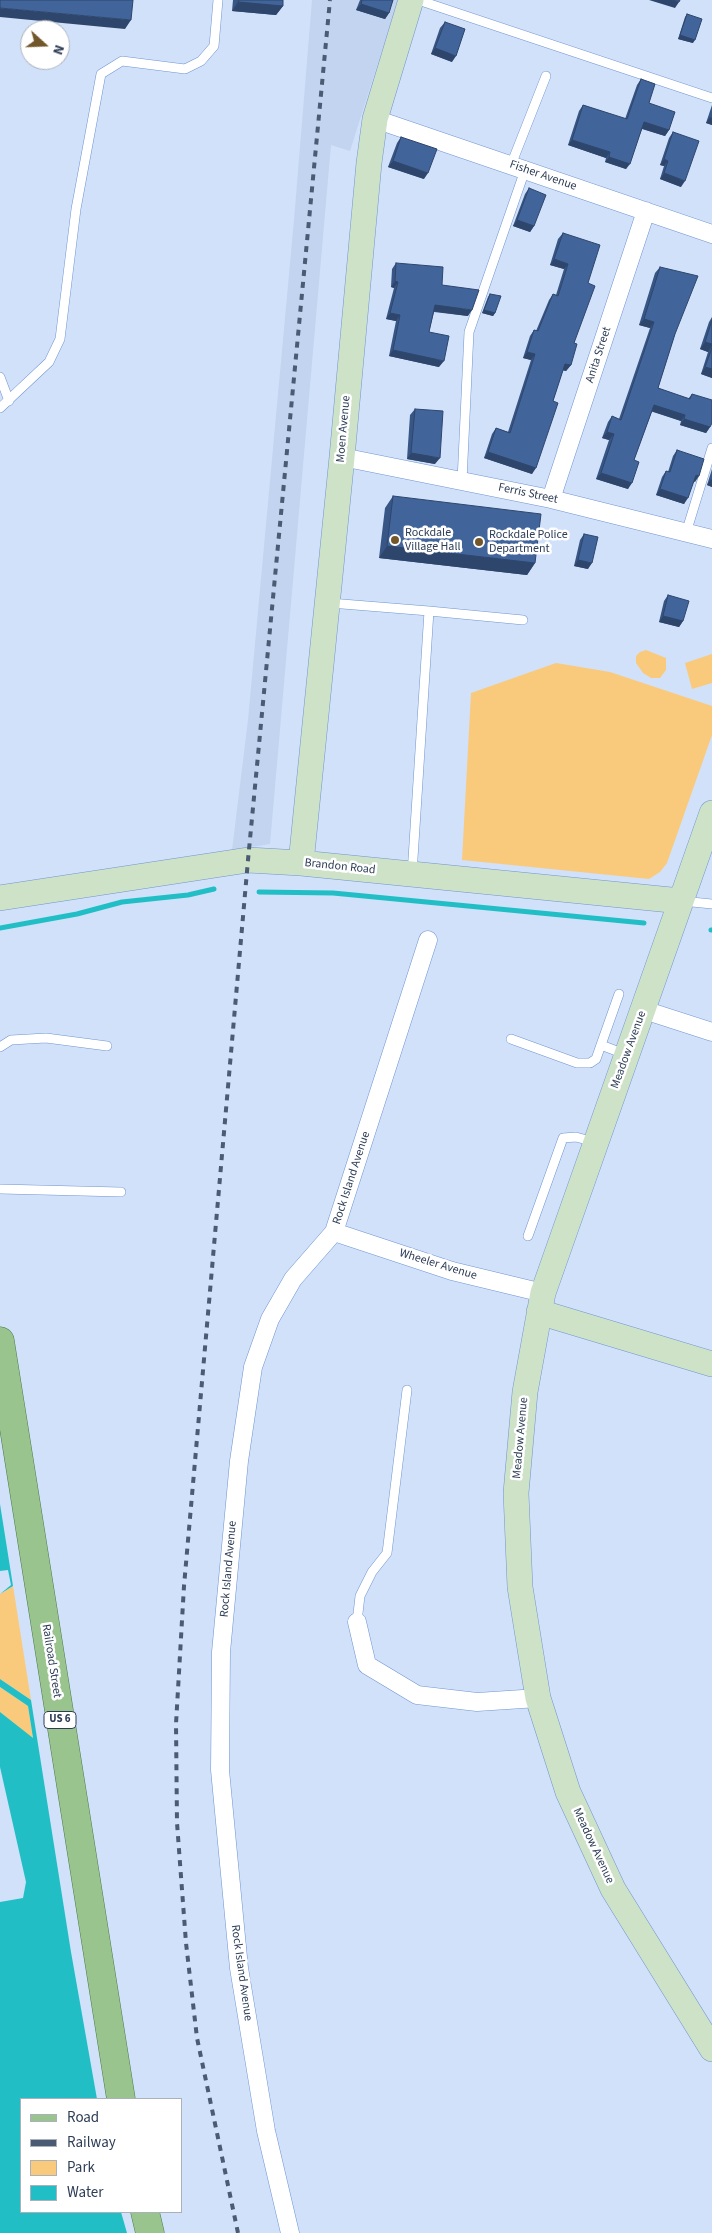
<!DOCTYPE html>
<style>
body{margin:0}
#map{position:relative;width:712px;height:2233px;overflow:hidden;background:#d1e1fa;font-family:"Source Sans 3",sans-serif}
canvas{display:block}
.legend{position:absolute;left:20px;top:2098px;width:162px;height:115px;box-sizing:border-box;background:#fff;border:1px solid #abb1bb;margin:0;padding:6px 9px;list-style:none;font-size:15px;color:#2d3d56}
.legend li{display:flex;align-items:center;gap:10px;height:25px}
.legend b{width:25px;border:1px solid #abb1bb}
.north{position:absolute;left:20px;top:20px;width:50px;height:50px;box-sizing:border-box;background:#fff;border:1px solid #abb1bb;border-radius:50%;rotate:110deg;font-size:14px;font-weight:700;line-height:20px;text-align:center;color:#2d3d56}
.north::after{content:'';display:block;margin:auto;width:18px;height:22px;background:#72572a;clip-path:polygon(50% 0,100% 100%,50% 72%,0 100%)}
</style>
<div id="map">
<canvas width="712" height="2233"></canvas>
<ul class="legend">
<li><b style="height:6px;background:#9ac48e"></b>Road</li>
<li><b style="height:6px;background:#4b5b74"></b>Railway</li>
<li><b style="height:14px;background:#f9ca7c"></b>Park</li>
<li><b style="height:14px;background:#21bfc5"></b>Water</li>
</ul>
<div class="north">N</div>
</div>
<script>
const g = document.querySelector('canvas').getContext('2d');
g.lineJoin = 'round';
function fillPath(path, color) { g.fillStyle = color; g.fill(path, 'evenodd'); }
const shape = rows => new Path2D(rows.map(r => 'M' + r).join(''));
function strokePath(path, color, width, dash) { g.strokeStyle = color; g.lineWidth = width; g.lineCap = dash ? 'butt' : 'round'; g.setLineDash(dash || []); g.stroke(path); }
function write(font, color, halo, rows, align = 'center') {
  g.font = font + ' "Source Sans 3",sans-serif'; g.lineWidth = 5; g.setLineDash([]); g.textBaseline = 'middle'; g.strokeStyle = halo; g.fillStyle = color; for (const [text, x, y, turn = 0] of rows) {
    g.save(); g.translate(x, y); g.rotate((+turn || 0) * Math.PI / 180); g.textAlign = isNaN(turn) ? turn : align; if (halo) g.strokeText(text, 0, 0); g.fillText(text, 0, 0); g.restore();
  }
}
const built = shape([
 [312,0,398,0,350,151,331,145,270,844,232,850,248,720,294,220]
]);
const green = shape([
 [646,650,666,658,666,670,660,678,651,678,643,673,636,663,636,656,640,652],
 [712,654,712,683,692,689,685,663],
 [556,663,610,672,712,706,712,735,667,863,660,872,649,879,462,860,471,693],
 [13,1586,31,1700,0,1679,0,1594],
 [0,1687,28,1706,33,1739,0,1712]
]);
const water = shape([
 [0,1504,13,1586,0,1594,11,1585,8,1570,0,1571],
 [0,1679,31,1700,71,1952,97,2099,21,2099,21,2212,121,2212,127,2233,0,2233,0,1712,33,1738,28,1706,0,1687]
]);
const pier = shape([
 [0,1767,26,1882,23,1898,0,1902]
]);
const stream = shape([
 [259,892,333,893,644,923],
 [0,928,77,914,122,902,188,895,214,889],
 [711,930,712,930]
]);
const lane = shape([
 [418,0,712,98],
 [511,165,546,76],
 [0,377,9,401],
 [0,408,49,362,60,339,76,209,101,74,122,61,185,69,201,61,214,46,218,0],
 [462,481,469,332,525,170],
 [686,533,712,448],
 [330,603,429,611],
 [412,874,429,611,523,620],
 [682,901,712,904],
 [511,1039,577,1063,590,1063,596,1059,619,994],
 [601,1045,627,1055],
 [0,1047,11,1040,46,1038,107,1046],
 [0,1189,121,1192],
 [528,1236,563,1138,576,1137,594,1142],
 [357,1622,360,1596,372,1572,387,1553,407,1390]
]);
const street = shape([
 [375,119,712,234],
 [342,457,551,499,712,539],
 [551,499,646,211],
 [644,1010,712,1032],
 [334,1232,452,1271,543,1293],
 [357,1622,367,1665,417,1695,477,1702,538,1698],
 [290,2233,266,2131,239,1968,220,1770,221,1652,239,1461,253,1367,270,1319,293,1279,334,1232,428,940]
]);
const secondary = shape([
 [712,813,543,1293,525,1392,516,1493,520,1587,538,1698,568,1792,613,1889,712,2049],
 [301,863,342,457,369,163,375,119,411,0],
 [0,898,248,860,301,863,681,901],
 [539,1312,712,1364]
]);
const primary = shape([
 [0,1341,121,2099],
 [145,2212,150,2233]
]);
const rail = shape([
 [238,2233,197,2038,186,1943,177,1823,176,1724,184,1586,248,860,330,0]
]);
const wall = shape([
 [233,0,283,0,283,6,276,15,232,11],
 [360,0,393,0,389,13,385,19,356,10],
 [687,14,693,43,678,39,685,17],
 [445,22,452,62,431,54,440,28],
 [641,79,649,103,669,130,665,136,642,129,626,169,605,162,606,158,568,145,579,111,583,105,625,119,637,85],
 [712,105,712,125,706,123],
 [673,132,681,187,660,179,664,166,660,165,669,138],
 [401,137,424,179,388,167,397,143],
 [529,188,534,226,530,232,513,226,525,194],
 [563,233,588,283,574,343,571,365,566,371,563,370,553,401,532,474,484,458,492,434,496,428,508,432,531,360,523,358,530,336,534,330,536,331,549,300,553,294,556,295,564,269,550,265,558,239],
 [396,263,442,285,468,316,434,312,429,332,439,367,389,356,396,321,386,319,394,288,391,287,392,269],
 [660,267,675,334,658,388,688,399,692,394,710,427,706,433,680,425,681,421,652,411,634,460,628,489,596,479,609,440,602,438,608,422,612,416,619,419,650,328,639,325,655,273],
 [490,294,495,313,493,316,482,313,488,297],
 [712,317,712,378,701,374,708,352,700,349,709,322],
 [415,409,435,464,407,459,410,415],
 [677,450,695,482,694,481,684,504,656,495,662,477,666,471,668,472,673,456],
 [712,469,712,487,707,485],
 [393,496,535,563,527,575,379,558,385,508],
 [584,534,588,569,574,566,580,540],
 [668,595,683,621,679,627,659,622,664,601]
]);
const shadedWall = shape([
 [649,0,672,0,679,2,675,8],
 [238,2,283,6,276,15,232,11],
 [361,4,389,13,385,19,356,10],
 [0,8,131,20,125,29,0,17],
 [680,35,695,40,693,43,678,39],
 [435,48,456,56,452,62,431,54],
 [710,117,712,118,712,125,706,123],
 [644,122,669,130,665,136,640,128],
 [572,140,610,152,606,158,568,145],
 [609,157,630,164,626,169,605,162],
 [664,159,668,161,664,166,660,165],
 [393,161,428,173,424,179,388,167],
 [664,173,685,181,681,187,660,179],
 [517,220,534,226,530,232,513,226],
 [554,259,568,264,564,269,550,265],
 [395,281,398,282,394,288,391,287],
 [435,305,472,310,468,316,431,311],
 [484,310,495,313,493,316,482,313],
 [390,313,400,315,396,321,386,319],
 [644,319,654,322,650,328,639,325],
 [705,342,712,344,712,346,708,352,700,349],
 [393,350,444,361,439,367,389,356],
 [527,352,535,354,531,360,523,358],
 [565,364,571,365,566,371,561,370],
 [705,367,712,369,712,378,701,374],
 [654,405,685,415,681,421,650,411],
 [684,419,710,427,706,433,680,425],
 [607,432,614,434,609,440,602,438],
 [488,452,536,468,532,474,484,458],
 [411,453,440,458,435,464,407,459],
 [601,473,632,483,628,489,596,479],
 [696,475,699,476,695,482,692,481],
 [711,479,712,480,712,487,707,485],
 [660,489,688,498,684,504,656,495],
 [387,546,535,563,527,575,379,558],
 [578,560,592,563,588,569,574,566],
 [663,616,683,621,679,627,659,622]
]);
const building = shape([
 [0,0,133,0,131,20,0,8,0,0],
 [239,0,283,0,283,6,238,2,239,0],
 [362,0,393,0,389,13,361,4,362,0],
 [672,0,680,0,679,2,672,0],
 [687,14,702,19,695,40,680,35,687,14],
 [445,22,465,29,456,56,435,48,445,22],
 [641,79,655,84,649,103,675,112,669,130,644,122,630,164,609,157,610,152,572,140,583,105,627,119,641,79],
 [673,132,699,141,685,181,664,173,668,161,664,159,673,132],
 [401,137,437,149,428,173,393,161,401,137],
 [529,188,546,195,534,226,517,220,529,188],
 [563,233,600,245,588,283,595,286,574,343,577,344,571,365,565,364,553,401,558,403,536,468,488,452,496,428,510,433,535,354,527,352,534,330,538,331,553,294,558,296,568,264,554,259,563,233],
 [396,263,443,267,442,285,479,290,472,310,435,305,429,332,449,336,444,361,393,350,400,315,390,313,398,282,395,281,396,263],
 [660,267,698,276,675,334,658,388,690,399,692,394,712,400,712,423,710,427,684,419,685,415,654,405,634,460,639,462,632,483,601,473,614,434,607,432,612,416,621,420,654,322,644,319,660,267],
 [490,294,501,296,495,313,484,310,490,294],
 [712,320,712,344,705,342,712,320],
 [712,348,712,369,705,367,712,348],
 [415,409,443,411,440,458,411,453,415,409],
 [677,450,704,459,699,476,696,475,688,498,660,489,666,471,670,472,677,450],
 [393,496,541,514,535,563,387,546,393,496],
 [584,534,598,537,592,563,578,560,584,534],
 [668,595,689,601,683,621,663,616,668,595]
]);
const markers = [
 [395,540,5,"#72572a"],
 [479,542,5,"#72572a"]
];
const shields = [
 [60,1720,32]
];
const shieldNames = [
 ["US 6",60,1720]
];
const streetNames = [
 ["Fisher Avenue",543,176,19],
 ["Anita Street",599,355,-72],
 ["Moen Avenue",344,429,-85],
 ["Ferris Street",528,494,12],
 ["Brandon Road",340,867,6],
 ["Meadow Avenue",629,1050,-70],
 ["Rock Island Avenue",352,1178,-72],
 ["Wheeler Avenue",438,1265,17],
 ["Meadow Avenue",521,1438,-85],
 ["Rock Island Avenue",229,1569,-85],
 ["Railroad Street",51,1661,81],
 ["Meadow Avenue",593,1846,65],
 ["Rock Island Avenue",241,1973,82]
];
const poiNames = [
 ["Rockdale",405,533],
 ["Village Hall",405,547],
 ["Rockdale Police",489,535],
 ["Department",489,549]
];
fillPath(built, '#c2d4f0');
fillPath(green, '#f9ca7c');
fillPath(water, '#21bfc5');
fillPath(pier, '#d1e1fa');
strokePath(stream, '#21bfc5', 5);
strokePath(lane, '#6f95d0', 10);
strokePath(street, '#6f95d0', 19);
strokePath(secondary, '#6f95d0', 26);
strokePath(primary, '#487b4a', 29);
strokePath(lane, '#fff', 9);
strokePath(street, '#fff', 18);
strokePath(secondary, '#cde2c7', 25);
strokePath(primary, '#9ac48e', 28);
strokePath(rail, '#4b5b74', 4, [6, 6]);
fillPath(wall, '#385685');
fillPath(shadedWall, '#2e466c');
fillPath(building, '#41649b');
strokePath(building, '#2e466c', 1);
for (const [x, y, r, color] of markers) { const dot = new Path2D(); dot.arc(x, y, r, 0, 2 * Math.PI); g.fillStyle = color; g.fill(dot); strokePath(dot, '#fff', 2); }
for (const [x, y, w] of shields) { const box = new Path2D(); box.roundRect(x - w / 2, y - 8.5, w, 17, 4); g.fillStyle = '#fff'; g.fill(box); strokePath(box, '#2d3d56', 1); }
write('bold 11px', '#2d3d56', null, shieldNames);
write('12px', '#2d3d56', '#fff', streetNames);
write('12px', '#2d3d56', '#fff', poiNames, 'left');
</script>
